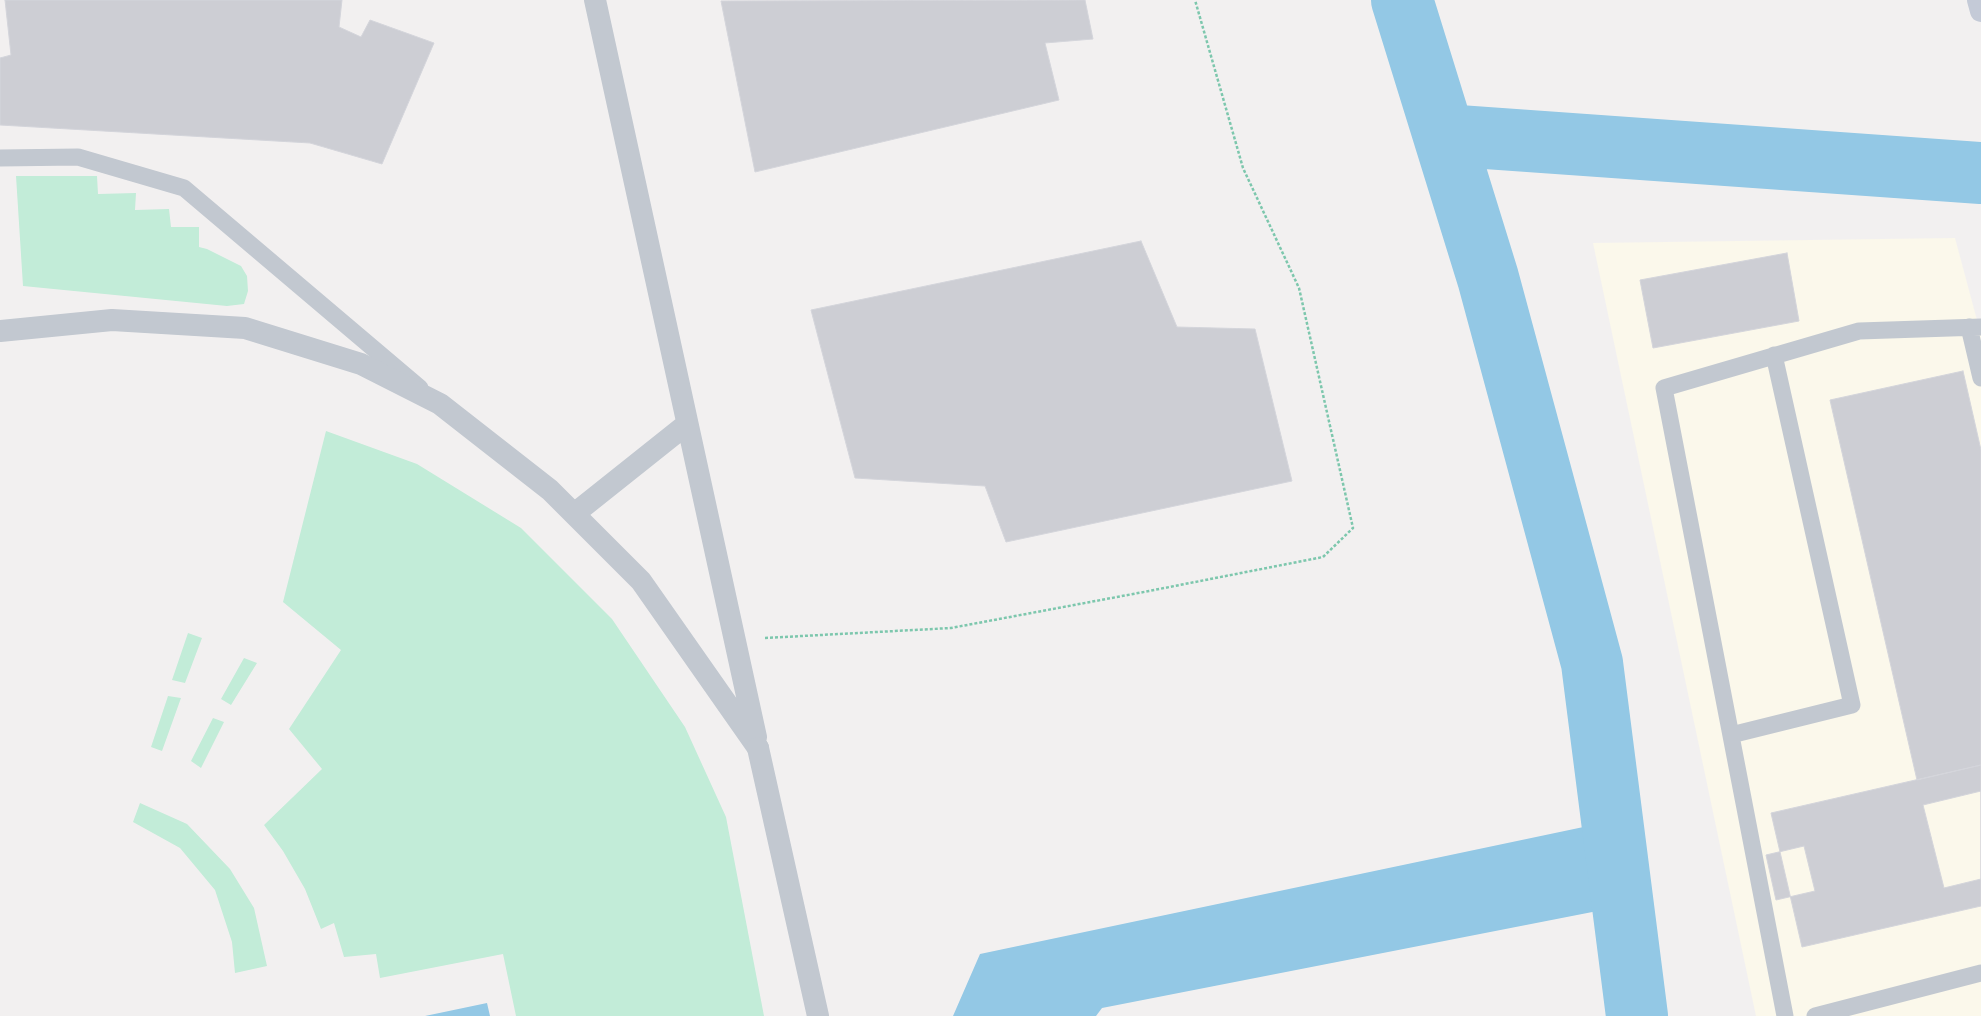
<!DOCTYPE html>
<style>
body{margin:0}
canvas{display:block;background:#f2f0f0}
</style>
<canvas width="1981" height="1016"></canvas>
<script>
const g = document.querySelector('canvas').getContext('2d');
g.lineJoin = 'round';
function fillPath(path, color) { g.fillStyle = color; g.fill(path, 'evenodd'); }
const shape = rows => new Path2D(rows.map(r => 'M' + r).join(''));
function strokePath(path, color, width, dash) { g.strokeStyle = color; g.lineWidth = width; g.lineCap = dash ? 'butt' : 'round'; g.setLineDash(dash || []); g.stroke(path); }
const commercial = shape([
 [1955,238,1981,335,1981,1016,1756,1016,1593,243]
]);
const green = shape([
 [16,176,97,176,98,194,136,193,135,210,169,209,171,227,199,227,199,247,207,249,241,266,247,276,248,291,244,304,227,306,23,286],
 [326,431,417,464,521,528,612,619,685,727,726,817,764,1016,516,1016,503,954,380,978,376,954,344,957,334,923,321,929,305,889,283,851,264,825,322,769,289,729,341,650,283,602],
 [188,633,202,638,185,683,172,680],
 [244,658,257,663,231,705,221,699],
 [168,696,181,698,162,751,151,747],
 [213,718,224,722,201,768,191,761],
 [140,803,187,824,230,869,254,908,267,966,235,973,232,942,215,890,180,848,133,822]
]);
const water = shape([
 [1612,821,1623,906,1102,1008,1096,1016,953,1016,980,954],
 [487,1003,490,1016,425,1016]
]);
const river = shape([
 [1402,0,1488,278,1592,663,1637,1016],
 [1444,135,1981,173]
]);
const building = shape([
 [5,0,342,0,339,27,361,37,370,20,434,43,382,164,310,143,0,125,0,58,11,55,5,0],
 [1085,0,1093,39,1045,43,1059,100,755,172,721,1,1085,0],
 [1141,241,1177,327,1255,329,1292,481,1006,542,985,486,855,478,811,310,1141,241],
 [1787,253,1799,321,1653,348,1640,280,1787,253],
 [1963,371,1981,450,1981,765,1917,780,1830,400,1963,371],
 [1981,765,1981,906,1802,947,1771,813,1981,765],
 [1981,791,1981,879,1944,888,1923,805,1981,791],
 [1804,846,1815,891,1776,900,1766,855,1804,846]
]);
const path = shape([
 [765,638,951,628,1149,591,1323,557,1353,528,1299,288,1243,168,1195,0]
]);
const service = shape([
 [0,158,78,157,184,188,420,388],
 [1969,327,1981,378],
 [1731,735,1852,705,1774,355],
 [1785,1016,1664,388,1859,331,1981,327],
 [1815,1016,1981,973]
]);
const minor = shape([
 [595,0,756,737],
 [0,331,112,320,245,328,361,364,440,404,550,490,641,581,758,748],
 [574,514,687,424]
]);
const tertiary = shape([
 [758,748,818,1016]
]);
const secondary = shape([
 [1978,0,1981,11]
]);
fillPath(commercial, '#fbf8eb');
fillPath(green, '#c2ecd8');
fillPath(water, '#93c8e5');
strokePath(river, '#93c8e5', 62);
fillPath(building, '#cdced4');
strokePath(building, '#d4d5db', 1);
strokePath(path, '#7dc7ad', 2.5, [3, 2]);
strokePath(service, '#c2c8d0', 17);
strokePath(minor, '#c2c8d0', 22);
strokePath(tertiary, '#c2c8d0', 22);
strokePath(secondary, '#c4cad7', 22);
</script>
